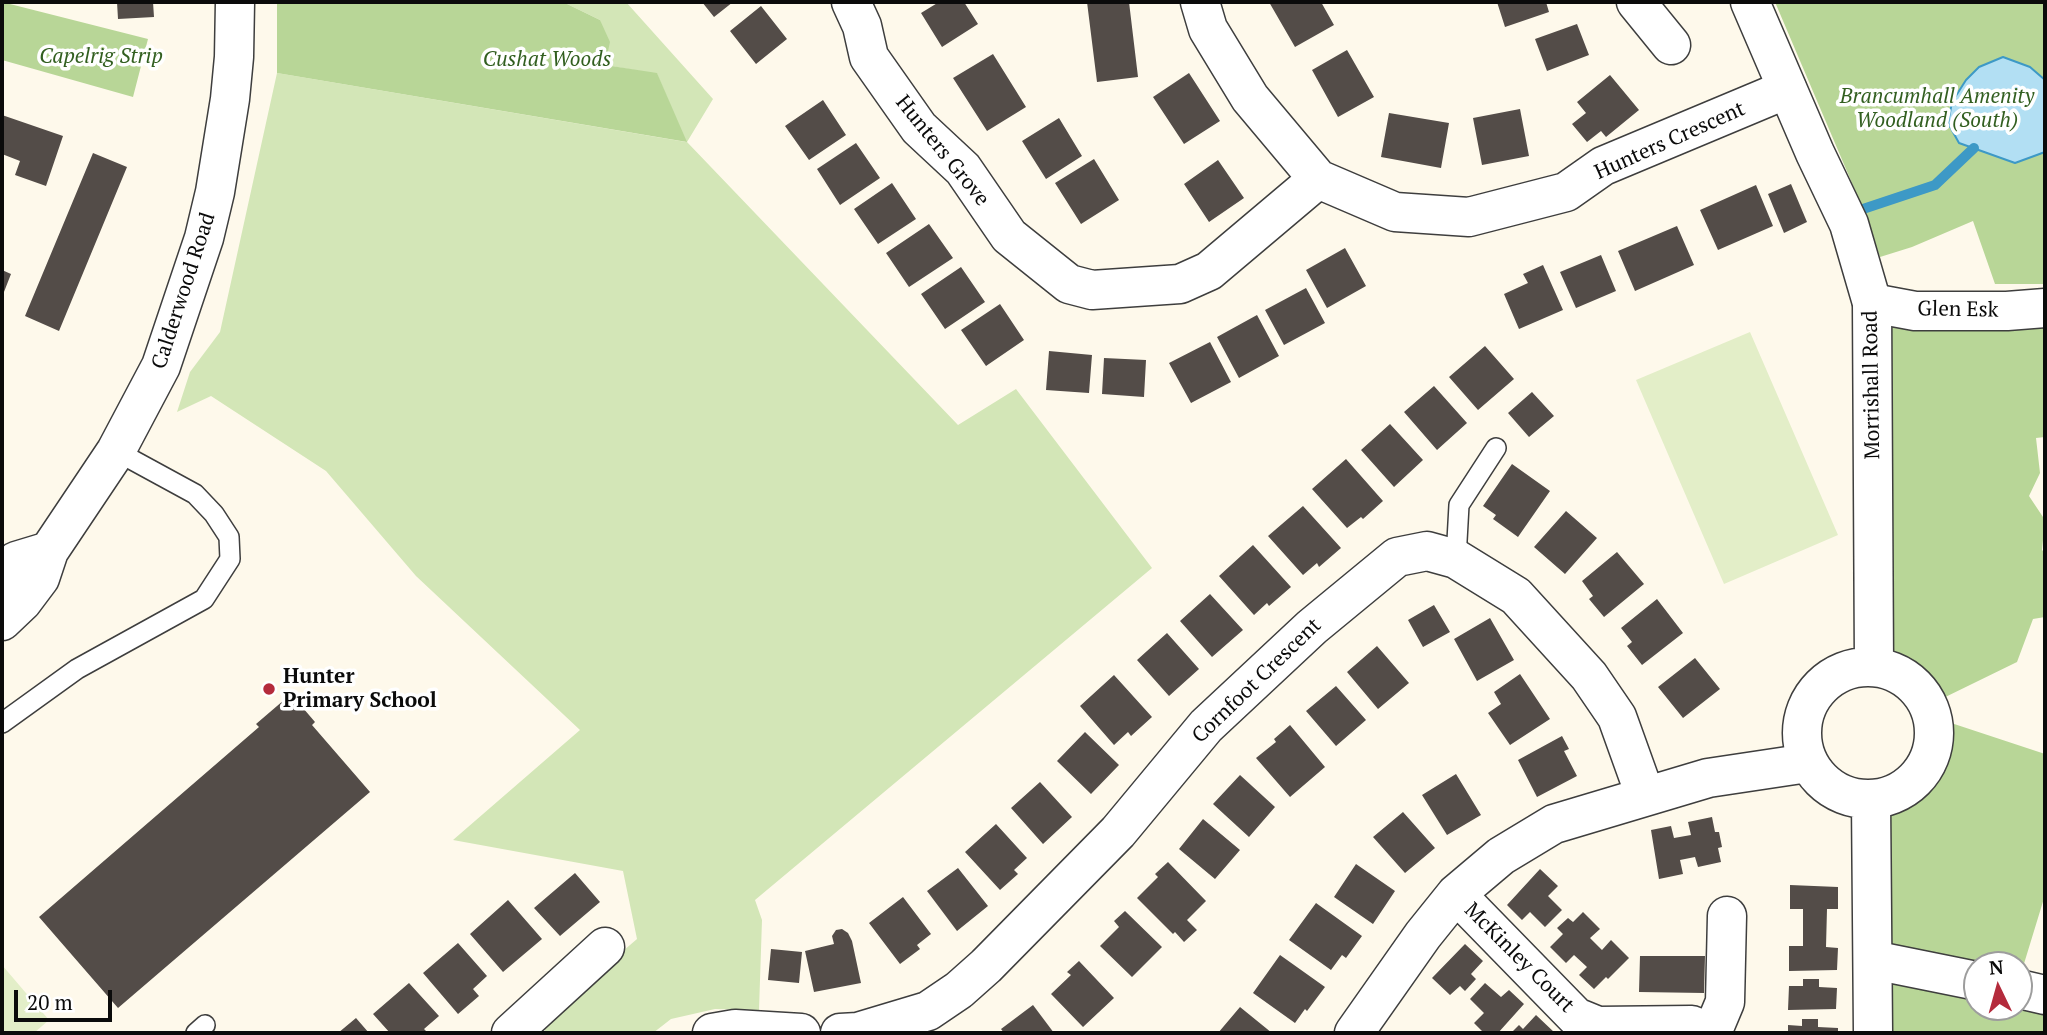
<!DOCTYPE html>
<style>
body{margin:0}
#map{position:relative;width:2047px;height:1035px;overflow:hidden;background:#fef9eb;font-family:"PT Serif",serif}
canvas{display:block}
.frame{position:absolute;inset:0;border:4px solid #0b0b0b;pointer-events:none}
.north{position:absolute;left:1963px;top:951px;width:70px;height:70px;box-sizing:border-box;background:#fff;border:2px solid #9d9d9d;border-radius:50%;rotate:355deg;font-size:19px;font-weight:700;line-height:28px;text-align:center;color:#0b0b0b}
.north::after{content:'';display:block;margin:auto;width:24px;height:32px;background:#b42b3c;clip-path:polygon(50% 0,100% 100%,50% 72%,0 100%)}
.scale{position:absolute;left:14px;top:990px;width:98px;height:32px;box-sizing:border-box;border:4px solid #0b0b0b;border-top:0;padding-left:9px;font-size:21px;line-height:24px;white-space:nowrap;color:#0b0b0b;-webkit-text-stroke:5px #fff;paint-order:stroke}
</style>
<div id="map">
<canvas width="2047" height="1035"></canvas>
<div class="frame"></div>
<div class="north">N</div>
<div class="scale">20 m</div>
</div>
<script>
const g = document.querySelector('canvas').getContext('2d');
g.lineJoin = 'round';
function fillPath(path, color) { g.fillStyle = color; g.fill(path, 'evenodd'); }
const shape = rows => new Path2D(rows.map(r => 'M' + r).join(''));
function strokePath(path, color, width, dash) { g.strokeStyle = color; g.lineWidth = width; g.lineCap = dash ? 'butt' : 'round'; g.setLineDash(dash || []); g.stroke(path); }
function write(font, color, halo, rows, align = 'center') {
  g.font = font + ' "PT Serif",serif'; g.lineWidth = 7; g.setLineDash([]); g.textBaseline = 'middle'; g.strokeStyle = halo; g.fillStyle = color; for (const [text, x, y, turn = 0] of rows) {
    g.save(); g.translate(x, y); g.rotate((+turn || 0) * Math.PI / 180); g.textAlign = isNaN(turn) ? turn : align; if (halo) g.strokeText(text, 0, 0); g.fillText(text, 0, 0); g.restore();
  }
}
const green = shape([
 [563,2,626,2,713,99,687,142,958,425,1016,389,1152,568,755,900,762,920,759,1010,715,1009,671,1019,653,1033,547,1033,539,1023,637,939,623,871,453,840,580,730,416,576,326,471,211,396,177,412,190,372,220,332,277,73,686,142,657,74,605,65,600,20]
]);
const forest = shape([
 [2,2,148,39,133,97,2,60],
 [277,2,563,2,600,20,610,42,605,65,657,73,687,142,277,73],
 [1775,2,2045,2,2045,284,1995,284,1973,221,1912,247,1880,257,1863,209],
 [2045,301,2045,437,2036,438,2040,473,2029,496,2045,520,2042,550,2045,553,2045,617,2033,619,2017,662,1929,705,1903,677,1881,668,1872,303],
 [1933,717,2045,754,2045,895,2019,980,2019,965,1977,965,1977,1007,2019,1007,2032,993,2045,1020,2045,1033,1869,1033,1884,798,1909,786,1923,772,1932,751,1935,731]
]);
const pitch = shape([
 [1750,332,1838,535,1724,584,1636,380],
 [2,965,49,1020,34,1033,2,1033]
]);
const water = shape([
 [2003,57,2030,67,2045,80,2045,152,2015,163,1959,143,1948,123,1952,102,1966,80,1979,67,2003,57]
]);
const stream = shape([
 [1863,209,1935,185,1974,148]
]);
const building = shape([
 [117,2,153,2,154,17,118,19],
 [702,2,733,2,714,17],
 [939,2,964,2,978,24,942,47,921,13],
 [1087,2,1129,2,1138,77,1097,82],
 [1269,2,1321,2,1334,25,1295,47],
 [1497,2,1546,2,1549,12,1505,27],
 [761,6,787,39,756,64,730,31],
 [1577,24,1589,55,1547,71,1535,39],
 [1347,50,1374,97,1338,117,1312,70],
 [993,54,1026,107,987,131,953,78],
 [1189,73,1220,121,1184,144,1153,97],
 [1610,75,1639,110,1606,137,1601,131,1587,142,1572,124,1586,113,1577,102],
 [823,100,846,135,809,160,785,126],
 [1520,109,1529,156,1482,165,1473,118],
 [1389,113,1449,123,1441,168,1381,157],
 [2,115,63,136,46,186,15,175,20,161,2,154],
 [1059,118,1082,156,1046,179,1022,141],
 [856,143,880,178,840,205,817,169],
 [93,153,127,167,59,331,25,316],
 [1094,159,1119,200,1081,224,1055,183],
 [1218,160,1244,198,1209,222,1184,184],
 [892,183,916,219,878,244,854,209],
 [1791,184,1807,222,1784,233,1768,194],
 [1756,185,1773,226,1718,250,1700,210],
 [929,224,953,258,909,287,886,253],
 [1677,226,1694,265,1635,291,1618,251],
 [1345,248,1366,286,1327,308,1306,270],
 [1601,255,1616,291,1576,308,1560,272],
 [1543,265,1563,310,1519,329,1504,294,1528,283,1523,274],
 [961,267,985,302,945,329,921,294],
 [2,270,11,274,2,297],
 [1306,288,1325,323,1284,345,1265,310],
 [1000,304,1024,340,986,366,961,330],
 [1257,315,1279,356,1239,378,1217,337],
 [1210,342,1231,382,1191,403,1169,363],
 [1485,346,1514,379,1478,410,1449,377],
 [1049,351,1092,355,1089,393,1046,390],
 [1104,358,1146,360,1144,397,1102,394],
 [1434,386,1467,423,1437,450,1404,412],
 [1532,392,1554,416,1529,437,1508,413],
 [1390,424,1423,460,1394,487,1361,450],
 [1346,459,1383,501,1363,519,1361,517,1347,528,1312,489],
 [1512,464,1550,491,1518,537,1493,519,1496,515,1483,506],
 [1303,506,1341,548,1319,567,1317,563,1303,575,1268,536],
 [1566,511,1597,538,1565,574,1534,547],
 [1253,545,1291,587,1269,606,1267,603,1254,615,1219,576],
 [1617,552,1644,584,1604,617,1589,599,1593,596,1582,581],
 [1210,594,1243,630,1212,657,1180,621],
 [1657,599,1683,633,1642,665,1627,646,1632,642,1621,628],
 [1434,605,1450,632,1423,647,1408,620],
 [1490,618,1514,660,1477,681,1454,639],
 [1167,633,1199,669,1169,696,1137,660],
 [1377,646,1409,683,1378,709,1347,672],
 [1695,658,1720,689,1683,718,1658,687],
 [1520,674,1550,719,1510,745,1488,713,1501,704,1494,692],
 [1114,675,1152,717,1131,736,1128,732,1114,745,1080,706],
 [1336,686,1366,720,1336,746,1306,711],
 [291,694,315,722,312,725,370,792,118,1008,39,917,259,727,256,724],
 [1290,725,1325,767,1290,797,1256,758,1276,742,1274,739],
 [1085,732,1119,765,1091,794,1057,761],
 [1562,736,1569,749,1564,751,1577,776,1537,797,1518,760],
 [1456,774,1481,815,1447,835,1422,795],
 [1240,775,1275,807,1249,837,1213,804],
 [1040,782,1072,817,1043,844,1011,808],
 [1403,812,1435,848,1405,873,1373,837],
 [1712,817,1715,832,1719,832,1722,847,1718,848,1721,862,1698,867,1695,857,1680,860,1683,874,1659,879,1651,830,1671,826,1674,838,1691,835,1688,822],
 [1203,819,1240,850,1215,879,1179,849],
 [996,824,1027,858,1014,870,1018,874,1000,890,965,852],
 [1168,862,1206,901,1187,920,1197,930,1184,942,1175,932,1173,934,1137,898,1158,877,1155,874],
 [1356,864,1395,891,1373,924,1334,897],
 [958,868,988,906,957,931,927,891],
 [1540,869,1558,886,1548,896,1562,910,1545,927,1530,912,1522,920,1507,905],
 [575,873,600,902,560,936,534,908],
 [1790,885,1838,887,1838,909,1827,909,1826,947,1838,948,1837,970,1789,971,1789,946,1803,946,1803,909,1790,909],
 [903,897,931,934,917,945,920,949,900,964,869,923],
 [508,900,542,939,503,972,470,934],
 [1316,903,1362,936,1346,958,1342,955,1331,970,1289,940],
 [1125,911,1162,947,1132,977,1100,946,1119,927,1114,921],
 [1583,912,1600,929,1590,938,1602,950,1611,940,1629,958,1608,979,1606,977,1594,989,1579,975,1587,967,1574,955,1566,963,1550,947,1563,934,1557,928,1568,918,1573,922],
 [842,929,848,933,852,941,861,983,814,992,805,951,834,944,832,936,836,930],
 [458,943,487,976,473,989,479,996,458,1014,423,973],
 [1465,944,1483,961,1471,974,1476,979,1465,991,1460,986,1450,995,1432,978],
 [771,949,802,952,799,983,768,980],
 [1280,955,1325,987,1307,1011,1305,1009,1295,1023,1253,993],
 [1640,956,1705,956,1704,993,1639,992],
 [1079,961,1114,998,1083,1027,1051,994,1071,975,1067,972],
 [1803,979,1819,979,1819,987,1837,988,1836,1009,1788,1010,1789,986,1803,986],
 [409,983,439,1016,424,1029,428,1033,390,1033,373,1014],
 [1485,983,1501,997,1509,990,1524,1004,1498,1033,1484,1033,1474,1023,1484,1013,1470,999],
 [1033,1005,1054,1033,1004,1033,1001,1029],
 [1240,1007,1272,1033,1218,1033],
 [1536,1015,1555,1033,1511,1033,1519,1025,1523,1029],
 [356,1018,369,1033,338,1033],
 [1802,1019,1818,1019,1818,1027,1838,1028,1838,1033,1788,1033,1788,1025,1802,1026]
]);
const service = shape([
 [1456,559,1459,505,1496,448],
 [2,723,77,669,204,599,230,559,229,537,214,514,195,494,116,451],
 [196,1033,205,1025]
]);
const minor = shape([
 [851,2,862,26,869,57,919,128,963,169,1009,236,1069,284,1092,290,1180,284,1209,271,1318,179],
 [1200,2,1208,29,1250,98,1318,179,1395,212,1469,217,1566,192,1603,166,1787,89],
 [1636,2,1671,45],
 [1872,303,1915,311,2007,311,2045,308],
 [1456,894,1576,1017,1598,1026,1692,1025,1706,1033],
 [1873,960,1977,981],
 [2019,989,2045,995],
 [511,1033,605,947],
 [712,1033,735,1029,801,1033],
 [840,1033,858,1032,928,1011,959,990,986,966,1118,832,1206,726,1312,627,1397,557,1427,551,1456,559,1516,596,1589,676,1617,717,1645,795],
 [1354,1033,1423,935,1456,894,1501,856,1554,824,1708,778,1808,763],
 [1712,1033,1725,1002,1727,916]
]);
const tertiary = shape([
 [1750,2,1815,153,1849,224,1872,303,1874,667],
 [2,577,16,561,49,551],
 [2,621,22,602,40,578,49,551,116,451,161,366,204,238,215,192,230,99,234,57,235,2],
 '1802 733a66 66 0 1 1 132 0a66 66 0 1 1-132 0Z',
 [1871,800,1873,1033]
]);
const markers = [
 [269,689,7,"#b42b3c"]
];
const parkNames = [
 ["Capelrig Strip",101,57],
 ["Cushat Woods",547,60],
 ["Brancumhall Amenity",1937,97],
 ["Woodland (South)",1937,121]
];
const streetNames = [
 ["Hunters Crescent",1670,141,-24],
 ["Hunters Grove",942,151,51],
 ["Calderwood Road",184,291,-72],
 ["Glen Esk",1958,310,1],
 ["Morrishall Road",1872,385,-91],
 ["Cornfoot Crescent",1257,681,-44],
 ["McKinley Court",1519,958,45]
];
const poiNames = [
 ["Hunter",283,677],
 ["Primary School",283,701]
];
fillPath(green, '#d3e6b7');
fillPath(forest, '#b8d697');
fillPath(pitch, '#e3eec8');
fillPath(water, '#b2dff3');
strokePath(water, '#3d99c6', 2);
strokePath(stream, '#3d99c6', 10);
fillPath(building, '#534c48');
strokePath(service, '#3e3e3e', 22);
strokePath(minor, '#3e3e3e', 41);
strokePath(tertiary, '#3e3e3e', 41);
strokePath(service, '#fff', 19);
strokePath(minor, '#fff', 38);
strokePath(tertiary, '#fff', 38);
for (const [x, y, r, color] of markers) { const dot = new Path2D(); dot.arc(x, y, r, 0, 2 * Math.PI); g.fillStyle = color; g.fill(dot); strokePath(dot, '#fff', 2.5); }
write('italic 21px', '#325f20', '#fff', parkNames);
write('21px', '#0b0b0b', '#fff', streetNames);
write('bold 21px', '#0b0b0b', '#fff', poiNames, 'left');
</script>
